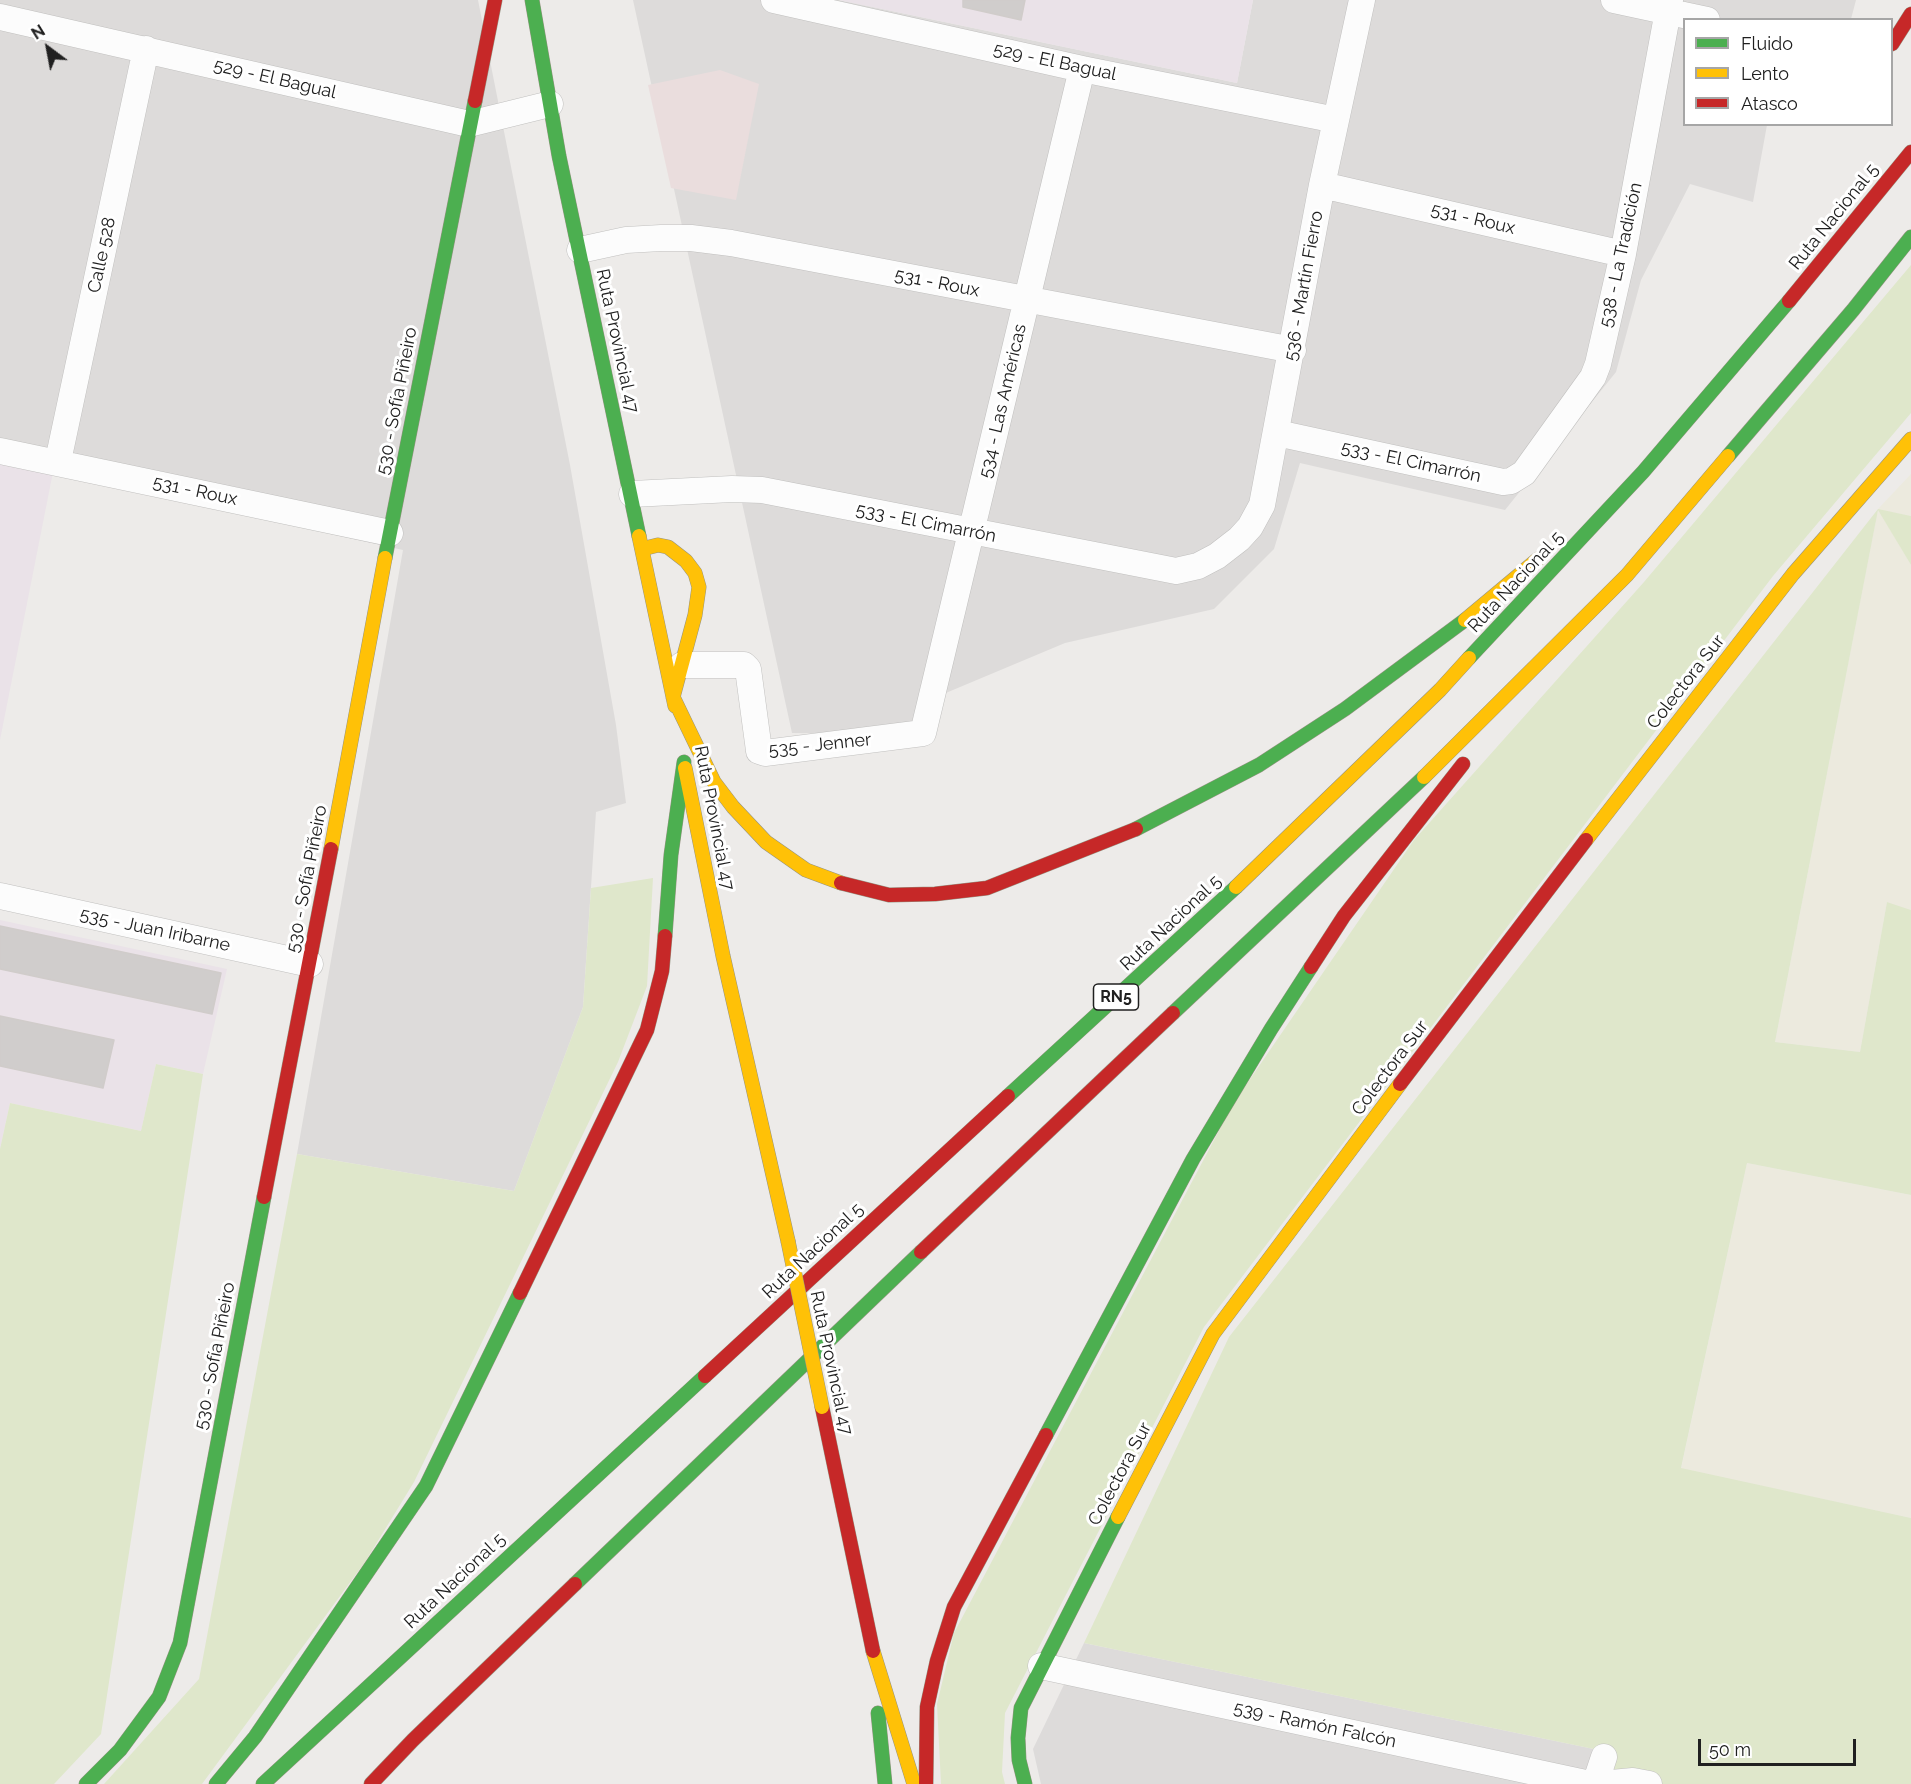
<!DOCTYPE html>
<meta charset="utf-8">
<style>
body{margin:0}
#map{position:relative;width:1911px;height:1784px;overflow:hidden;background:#edebe9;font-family:Raleway,sans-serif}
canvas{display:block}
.legend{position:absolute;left:1683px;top:18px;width:210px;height:108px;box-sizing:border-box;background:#fff;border:2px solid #a6a6a6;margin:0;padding:8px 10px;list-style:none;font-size:18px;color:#202020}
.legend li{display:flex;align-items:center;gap:12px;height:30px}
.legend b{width:30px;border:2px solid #a6a6a6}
.north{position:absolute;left:18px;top:18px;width:60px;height:60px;-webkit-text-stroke:4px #fff;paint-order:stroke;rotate:328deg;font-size:16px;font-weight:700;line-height:24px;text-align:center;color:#202020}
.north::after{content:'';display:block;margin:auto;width:21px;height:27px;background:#202020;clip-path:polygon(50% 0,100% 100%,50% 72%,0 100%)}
.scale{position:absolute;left:1698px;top:1739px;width:158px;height:27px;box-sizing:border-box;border:3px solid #202020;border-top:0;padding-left:8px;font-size:18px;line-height:21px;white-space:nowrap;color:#202020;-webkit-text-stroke:4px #fff;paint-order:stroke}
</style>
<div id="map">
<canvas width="1911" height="1784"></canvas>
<ul class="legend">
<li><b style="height:8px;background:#4caf50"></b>Fluido</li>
<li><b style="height:8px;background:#ffc107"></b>Lento</li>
<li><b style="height:8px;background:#c62828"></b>Atasco</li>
</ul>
<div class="north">N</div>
<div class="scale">50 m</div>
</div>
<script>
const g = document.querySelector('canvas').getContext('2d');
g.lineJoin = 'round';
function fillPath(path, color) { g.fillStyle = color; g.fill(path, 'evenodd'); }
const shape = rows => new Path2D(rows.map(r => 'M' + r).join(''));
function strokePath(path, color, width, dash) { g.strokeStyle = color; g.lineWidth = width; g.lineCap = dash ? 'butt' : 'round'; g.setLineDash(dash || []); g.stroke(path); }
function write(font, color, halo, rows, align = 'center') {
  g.font = font + ' Raleway,sans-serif'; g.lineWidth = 6; g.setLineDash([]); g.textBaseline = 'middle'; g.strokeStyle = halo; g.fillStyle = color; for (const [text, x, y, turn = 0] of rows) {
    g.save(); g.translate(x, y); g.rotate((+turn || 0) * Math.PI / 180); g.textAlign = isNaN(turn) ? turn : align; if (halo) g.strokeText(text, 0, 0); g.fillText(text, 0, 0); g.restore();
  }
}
const residential = shape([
 [0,0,478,0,570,465,616,725,626,803,596,812,583,1007,514,1191,297,1154,403,550,0,461],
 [633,0,839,0,1237,83,1253,0,1856,0,1851,19,1684,20,1684,124,1767,125,1753,202,1690,184,1641,280,1616,372,1505,510,1300,463,1274,549,1214,609,1065,643,941,695,903,734,792,733],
 [1084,1643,1613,1753,1609,1784,1041,1784,1033,1749]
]);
const commercial = shape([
 [720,70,759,84,736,200,671,188,648,85]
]);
const industrial = shape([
 [839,0,1253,0,1237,83],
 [0,461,53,472,0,740],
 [0,920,227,969,203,1074,156,1064,141,1131,10,1103,0,1149]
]);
const farmland = shape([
 [1911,474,1911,516,1879,510,1911,565,1911,910,1887,902,1860,1052,1775,1042,1878,509],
 [1747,1163,1911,1195,1911,1518,1681,1469]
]);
const grass = shape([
 [1911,265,1911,413,1773,576,1204,1327,1005,1713,1002,1772,1005,1784,941,1784,937,1704,954,1633,1233,1104,1414,840,1644,582],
 [1878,509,1911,516,1911,565,1878,510,1775,1042,1860,1052,1887,902,1911,910,1911,1195,1747,1163,1681,1468,1911,1518,1911,1784,1609,1784,1613,1753,1084,1643,1229,1337],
 [653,878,647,986,618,1062,414,1482,365,1562,202,1784,104,1784,199,1679,297,1154,514,1191,583,1007,591,888],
 [156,1064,203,1074,101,1734,54,1784,0,1784,0,1149,10,1103,141,1131]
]);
const building = shape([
 [963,0,1025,0,1021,20,963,7,963,0],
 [0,926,221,973,212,1014,0,969,0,926],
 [0,1016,114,1040,103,1088,0,1066,0,1016]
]);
const street = shape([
 [774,0,1082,69,1336,120],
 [1614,0,1707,20],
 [0,17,469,124,550,104],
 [1322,185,1623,254],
 [580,250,626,240,661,238,691,238,731,243,1293,350],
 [1277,433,1503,482,1511,481,1524,473,1593,377,1598,364,1623,254,1670,0],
 [0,451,390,533],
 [58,461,146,49],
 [632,494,732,489,762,490,1176,571,1198,566,1217,556,1239,539,1250,527,1262,505,1322,185,1362,0],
 [682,665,744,665,748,669,758,743,759,751,765,753,923,733,1082,69],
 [0,896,310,964],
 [1041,1666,1590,1784],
 [1595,1784,1604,1757],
 [1601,1784,1633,1781,1649,1784]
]);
const fast = shape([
 [532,0,559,156,639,536],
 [1728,456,1853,310,1911,237],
 [385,558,475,101],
 [1469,658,1643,472,1789,301],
 [1136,829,1259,765,1345,709,1465,620],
 [665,936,671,855,684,762],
 [1173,1013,1424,777],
 [1008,1096,1236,887],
 [1046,1435,1193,1159,1271,1029,1311,967],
 [575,1584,921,1252],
 [878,1713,885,1784],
 [86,1784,120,1750,159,1697,180,1643,264,1197],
 [216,1784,255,1737,426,1486,520,1293],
 [263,1784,705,1376],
 [1025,1784,1019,1760,1018,1738,1021,1708,1118,1517]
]);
const slow = shape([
 [639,536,675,706],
 [642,549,658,545,668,547,686,561,695,573,699,587,695,615,673,697,714,782,733,807,766,842,806,870,841,883],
 [1465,620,1538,559],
 [685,768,723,956,788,1241],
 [1424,777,1627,575,1728,456],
 [1586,840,1793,574,1911,439],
 [331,849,385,558],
 [1236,887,1440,690,1469,658],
 [1118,1517,1213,1334,1400,1084],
 [873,1651,914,1784]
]);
const jam = shape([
 [1892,44,1911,14],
 [475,101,495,0],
 [1789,301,1911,152],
 [841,883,889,895,935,894,987,888,1136,829],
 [1311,967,1344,916,1463,764],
 [1400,1084,1586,840],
 [264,1197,331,849],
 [921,1252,1173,1013],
 [520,1293,647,1030,662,971,665,936],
 [705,1376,1008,1096],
 [822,1407,873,1651],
 [371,1784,413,1740,575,1584],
 [926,1784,927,1707,937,1661,954,1607,1046,1435]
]);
const slowBridge = shape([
 [788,1241,822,1407]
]);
const shields = [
 [1116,997,45]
];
const shieldNames = [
 ["RN5",1116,997]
];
const streetNames = [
 ["529 - El Bagual",1055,62,12],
 ["529 - El Bagual",275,79,13],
 ["Ruta Nacional 5",1834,217,-51],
 ["531 - Roux",1473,219,13],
 ["Calle 528",102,255,-78],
 ["538 - La Tradición",1621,255,-78],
 ["531 - Roux",937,283,11],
 ["536 - Martín Fierro",1304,286,-80],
 ["Ruta Provincial 47",617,341,78],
 ["530 - Sofía Piñeiro",397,401,-79],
 ["534 - Las Américas",1003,401,-77],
 ["533 - El Cimarrón",1411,462,12],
 ["531 - Roux",195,491,12],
 ["533 - El Cimarrón",926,523,11],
 ["Ruta Nacional 5",1516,582,-47],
 ["Colectora Sur",1686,682,-52],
 ["535 - Jenner",820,745,-6],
 ["Ruta Provincial 47",714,818,79],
 ["530 - Sofía Piñeiro",307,879,-79],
 ["Ruta Nacional 5",1171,923,-43],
 ["535 - Juan Iribarne",155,930,12],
 ["Colectora Sur",1390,1068,-53],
 ["Ruta Nacional 5",813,1251,-43],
 ["530 - Sofía Piñeiro",215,1356,-79],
 ["Ruta Provincial 47",831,1363,78],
 ["Colectora Sur",1120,1474,-62],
 ["Ruta Nacional 5",455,1581,-43],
 ["539 - Ramón Falcón",1315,1725,12]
];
fillPath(residential, '#dddbda');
fillPath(commercial, '#eadddd');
fillPath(industrial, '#eae2e8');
fillPath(farmland, '#eceade');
fillPath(grass, '#dfe7cb');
fillPath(building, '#d0cdcc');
strokePath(building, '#d0ccca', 1.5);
strokePath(street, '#c1c0bf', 27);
strokePath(fast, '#969483', 15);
strokePath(slow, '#969483', 15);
strokePath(jam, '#969483', 15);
strokePath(street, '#fcfcfc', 26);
strokePath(fast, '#4caf50', 14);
strokePath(slow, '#ffc107', 14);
strokePath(jam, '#c62828', 14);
strokePath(slowBridge, '#969483', 15, []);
strokePath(slowBridge, '#ffc107', 14);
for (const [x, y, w] of shields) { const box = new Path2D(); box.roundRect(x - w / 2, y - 13, w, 26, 4.5); g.fillStyle = '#fff'; g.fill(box); strokePath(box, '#202020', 1.5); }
write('bold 16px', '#202020', null, shieldNames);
write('18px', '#202020', '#fff', streetNames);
</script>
